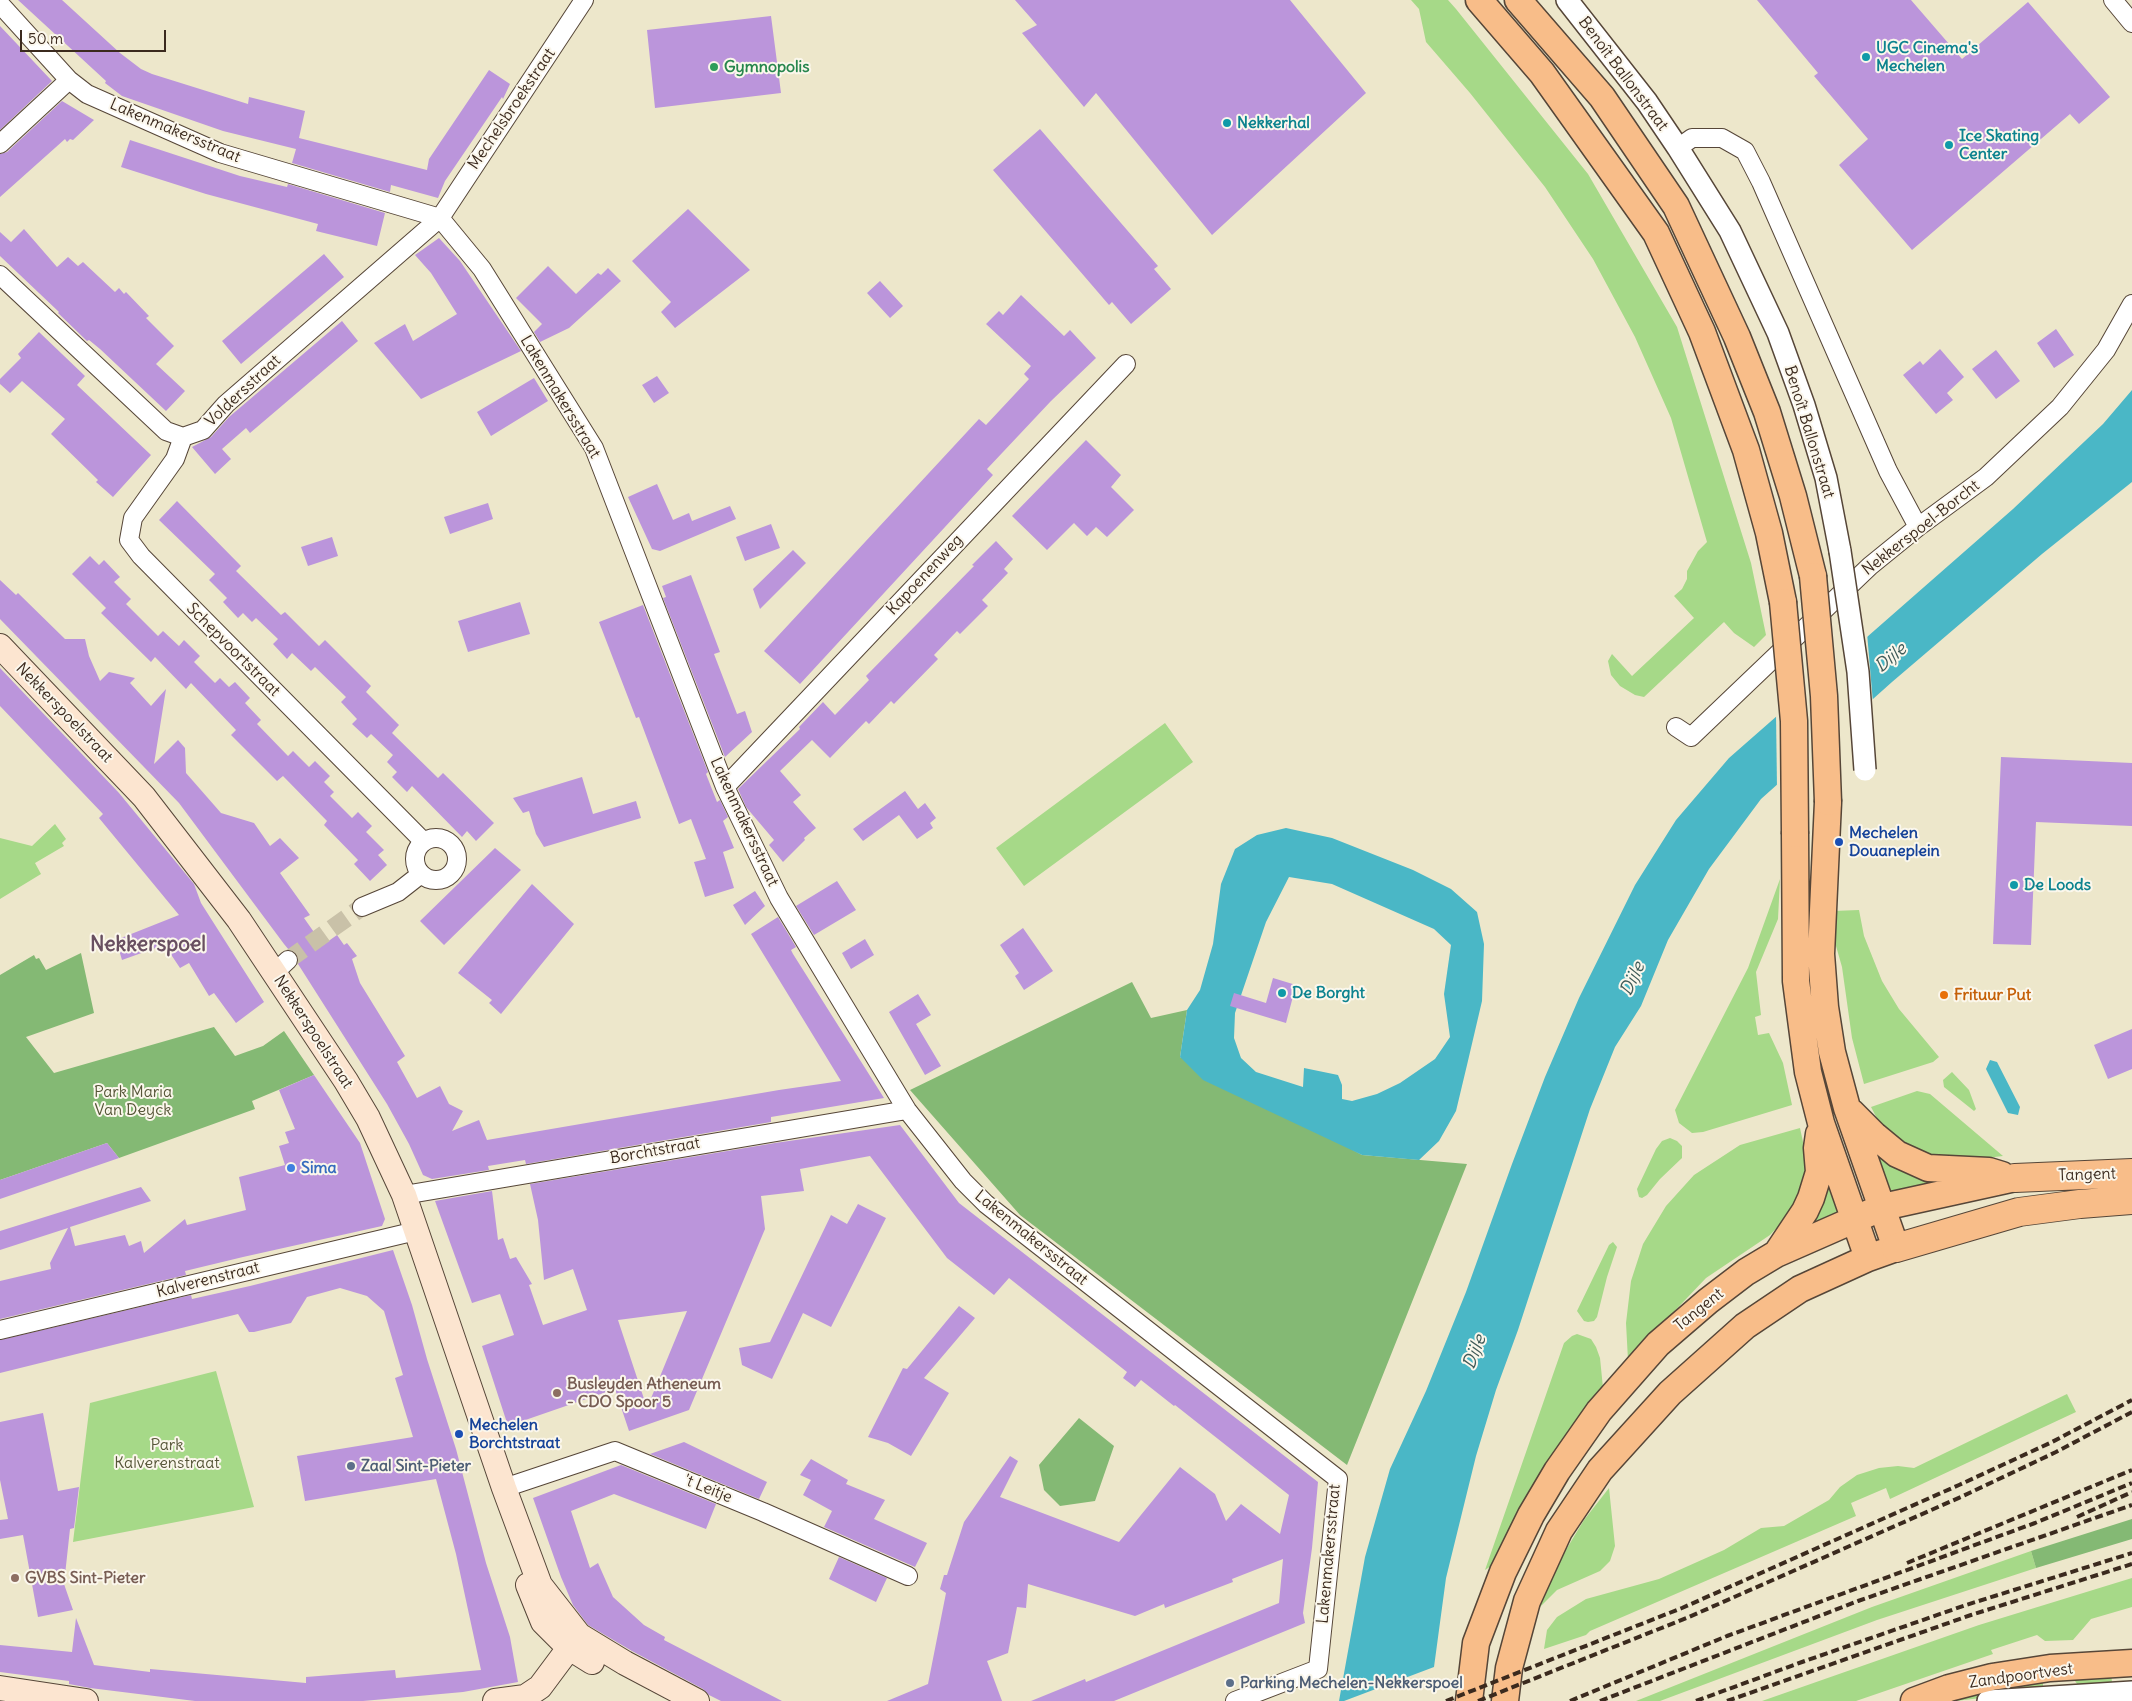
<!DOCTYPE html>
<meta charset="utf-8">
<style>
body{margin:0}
#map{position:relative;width:2132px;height:1701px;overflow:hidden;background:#ede7cb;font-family:Delius,sans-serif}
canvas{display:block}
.scale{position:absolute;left:20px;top:30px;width:146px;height:22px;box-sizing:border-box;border:2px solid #3b2a1e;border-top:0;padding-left:6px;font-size:15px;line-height:18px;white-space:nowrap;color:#3b2a1e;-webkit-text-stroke:4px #fbf7ec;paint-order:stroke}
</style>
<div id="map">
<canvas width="2132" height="1701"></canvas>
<div class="scale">50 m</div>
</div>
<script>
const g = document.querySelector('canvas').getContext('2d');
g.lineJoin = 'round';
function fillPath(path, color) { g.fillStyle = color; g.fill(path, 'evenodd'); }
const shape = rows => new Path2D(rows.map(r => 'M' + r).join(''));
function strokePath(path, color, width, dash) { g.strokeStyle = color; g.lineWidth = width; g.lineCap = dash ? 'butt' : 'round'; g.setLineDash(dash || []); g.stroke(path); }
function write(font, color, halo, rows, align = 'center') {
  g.font = font + ' Delius,sans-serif'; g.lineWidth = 4; g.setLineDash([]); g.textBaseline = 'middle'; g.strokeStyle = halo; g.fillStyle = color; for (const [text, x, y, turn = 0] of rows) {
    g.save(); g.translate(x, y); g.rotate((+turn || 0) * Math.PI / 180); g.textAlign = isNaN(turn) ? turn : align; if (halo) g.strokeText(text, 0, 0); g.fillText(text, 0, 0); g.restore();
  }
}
const green = shape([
 [1411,0,1448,0,1456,9,1588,174,1677,327,1751,563,1766,635,1754,647,1734,633,1724,622,1644,697,1635,695,1620,686,1611,675,1608,661,1612,654,1632,676,1694,618,1674,596,1682,589,1687,579,1687,571,1698,551,1707,542,1671,418,1635,337,1593,259,1545,187,1470,93,1426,42,1419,9],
 [1165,723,1193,762,1024,886,996,848],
 [55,824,66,839,62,843,64,846,35,863,41,874,0,899,0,838,32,846],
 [1780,879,1778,919,1756,972,1761,1015,1755,1017,1758,1035,1769,1033,1783,1063,1792,1105,1703,1132,1692,1133,1679,1123,1675,1110,1748,968],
 [1859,910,1864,936,1882,981,1899,1009,1939,1057,1933,1062,1864,1084,1852,1038,1842,967,1832,932,1833,911],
 [1952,1072,1969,1090,1976,1109,1974,1111,1944,1087,1943,1080],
 [1917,1091,1930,1094,2003,1156,1952,1162,1899,1145,1881,1126,1871,1107],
 [1800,1128,1808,1165,1804,1191,1791,1213,1770,1235,1706,1278,1628,1360,1626,1323,1631,1281,1643,1244,1666,1206,1694,1175,1740,1145],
 [1670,1138,1677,1141,1682,1146,1682,1158,1660,1179,1647,1195,1642,1198,1639,1197,1637,1189,1656,1149,1662,1141],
 [1877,1152,1932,1180,1929,1185,1901,1193,1891,1191,1885,1186,1876,1158],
 [1832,1184,1840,1212,1809,1227,1822,1185],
 [1613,1242,1617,1247,1607,1277,1597,1317,1594,1321,1588,1322,1584,1321,1577,1311,1609,1245],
 [1577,1334,1591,1339,1596,1347,1600,1358,1603,1388,1494,1564,1485,1570,1564,1343,1572,1336],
 [216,1371,254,1507,73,1542,90,1403],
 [2067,1394,2076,1412,1890,1499,1886,1488,1851,1503,1856,1516,1590,1631,1586,1635,1544,1649,1547,1630,1557,1617,1586,1599,1659,1579,1724,1550,1761,1528,1784,1526,1829,1500,1840,1487,1857,1475,1879,1468,1898,1466,1914,1468],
 [1609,1488,1615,1546,1610,1561,1600,1571,1557,1590,1539,1608,1555,1568,1584,1520],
 [2031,1551,2036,1568,1877,1620,1660,1701,1636,1701,1872,1607],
 [2132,1578,2132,1607,2091,1619,2073,1640,2045,1641,2037,1635,1991,1650,1993,1654,1856,1701,1762,1701,1979,1625],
 [2111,1674,2112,1682,2078,1685,2072,1677],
 [2043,1679,2043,1691,1955,1701,1977,1691]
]);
const forest = shape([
 [81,953,94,1013,26,1037,54,1073,214,1027,235,1056,263,1046,284,1031,314,1075,252,1101,255,1109,119,1158,107,1143,0,1180,0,975,34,955,36,959,39,958,46,970],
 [1132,982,1151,1018,1187,1010,1180,1057,1362,1155,1467,1164,1347,1465,1020,1215,910,1090],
 [1079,1418,1114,1446,1095,1501,1060,1506,1044,1490,1039,1465],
 [2132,1519,2132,1539,2036,1568,2031,1551]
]);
const water = shape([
 [2132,390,2132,482,2042,554,1892,682,1761,799,1709,869,1668,940,1641,1006,1615,1047,1590,1109,1518,1330,1496,1390,1476,1456,1446,1578,1434,1667,1344,1701,1339,1701,1365,1557,1390,1469,1426,1391,1466,1292,1512,1164,1545,1077,1579,998,1635,885,1676,820,1729,758,2013,509,2103,424],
 [1286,828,1332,838,1413,870,1451,889,1477,912,1484,944,1482,1001,1467,1065,1456,1111,1439,1141,1419,1160,1362,1155,1203,1080,1180,1057,1187,1010,1200,990,1213,944,1221,884,1235,849,1257,835],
 [1289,877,1332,884,1434,929,1451,945,1444,994,1450,1037,1435,1059,1400,1083,1377,1094,1352,1101,1342,1099,1342,1085,1338,1075,1304,1068,1303,1087,1256,1072,1241,1058,1234,1038,1235,1013,1266,922],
 [1990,1060,1997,1062,2020,1107,2018,1115,2008,1113,1986,1069]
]);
const pier = shape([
 [1867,633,1873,703,1777,788,1776,713]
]);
const building = shape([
 [18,0,62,0,120,53,141,69,152,74,248,104,249,97,305,111,299,138,427,170,429,159,489,70,510,84,503,99,502,97,445,181,438,198,391,185,390,192,292,163,296,149,223,131,122,96,105,83,106,81],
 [1015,0,1290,0,1366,93,1212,235,1096,93,1084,107,1022,33,1037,25],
 [1757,0,1911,0,1962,59,2028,2,2110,97,2079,124,2070,114,1912,250,1839,165,1868,139,1814,76,1818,73],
 [771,16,781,93,655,108,647,30],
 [0,26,52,81,0,130],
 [62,101,94,120,73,140,70,139,67,142,65,139,0,197,0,154,7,152],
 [1040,129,1158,266,1154,269,1171,289,1131,324,1112,302,1109,305,993,170],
 [130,140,240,176,287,187,288,184,385,213,377,246,316,231,318,224,206,194,121,167],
 [688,209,750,270,675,328,661,312,671,302,632,261],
 [24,229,57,267,68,257,78,266,83,262,115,292,119,288,124,294,126,292,149,316,146,318,174,346,156,364,185,391,166,411,100,349,89,340,87,341,58,313,59,312,0,256,0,232,11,242],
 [439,238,460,261,521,351,421,399,374,343,405,324,413,341,457,314,431,273,415,255],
 [324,254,344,277,241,364,222,341],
 [548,266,576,294,598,273,601,275,608,268,621,281,569,328,540,342,534,332,542,324,516,298],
 [880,281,903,306,890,318,867,293],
 [1021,295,1064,336,1070,330,1096,358,1051,401,987,469,993,475,800,684,764,651,979,419,986,425,1029,379,1024,374,1031,366,986,324,999,311,1003,315],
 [342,321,358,341,250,433,246,428,222,449,231,459,215,474,192,447,211,437,229,417],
 [2056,329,2074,355,2054,368,2037,343],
 [39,332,85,376,77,385,151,455,113,497,96,482,98,480,51,434,65,419,22,381,10,393,0,384,0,379,21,358,18,354],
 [1940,349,1964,377,1947,393,1953,400,1936,414,1903,375,1920,361,1923,365],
 [1996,350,2020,381,1996,399,1972,369],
 [657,376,669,393,654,403,642,385],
 [534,378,548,401,491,436,477,412],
 [1086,440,1121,475,1111,487,1134,510,1107,537,1096,527,1087,536,1074,523,1047,550,1012,516],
 [657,484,673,520,689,513,692,521,730,506,736,519,660,551,652,549,628,497],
 [177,501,241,566,236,571,281,615,285,612,319,646,325,640,371,686,366,692,399,725,392,733,438,778,443,773,494,823,476,841,467,831,462,837,412,786,407,792,392,777,397,772,387,762,393,755,371,734,367,738,352,724,357,719,341,702,346,697,315,667,311,671,292,653,287,659,273,644,278,639,256,618,252,622,243,613,238,618,223,602,227,598,209,580,215,574,159,520],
 [488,503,493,519,450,534,444,517],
 [771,524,780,548,745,561,736,537],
 [332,537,338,556,308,566,301,547],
 [996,541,1013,559,1004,569,1008,573,982,600,988,606,960,634,957,631,934,655,938,659,894,704,891,701,869,724,866,721,830,758,812,740,780,771,801,795,793,802,816,828,804,838,805,840,783,862,769,845,774,840,746,807,738,789,800,729,799,727,823,702,835,715,869,680,866,676,974,566,972,565],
 [793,550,806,563,760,609,753,589],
 [90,556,99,565,104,560,120,577,114,582,131,599,126,604,158,636,163,631,179,646,184,640,200,656,194,662,215,683,220,678,229,687,235,682,250,698,245,703,261,720,257,724,288,756,293,751,309,767,315,761,330,776,324,782,334,792,330,796,352,818,358,812,372,826,366,832,384,850,378,855,387,865,370,881,354,864,358,860,324,825,327,821,283,776,277,781,231,735,236,730,191,683,186,689,155,657,151,662,101,613,106,608,72,574],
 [691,575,720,652,714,654,737,714,745,711,752,732,725,757,663,598,666,597,662,586],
 [0,580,16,595,18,593,65,639,85,639,89,656,100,681,109,672,135,678,130,683,151,706,166,689,154,764,178,740,185,748,186,773,221,813,254,823,270,846,280,838,299,858,280,873,310,915,304,918,323,945,337,935,344,945,347,943,357,956,352,959,360,983,405,1056,397,1062,417,1098,440,1086,449,1104,463,1111,452,1131,479,1120,487,1140,779,1090,841,1081,751,934,778,917,796,947,791,950,793,954,884,1098,771,1117,771,1122,526,1164,525,1160,488,1166,489,1170,432,1179,423,1175,409,1144,387,1104,298,964,298,958,296,953,289,950,284,944,179,803,0,619],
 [520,602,530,634,468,652,458,621],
 [643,605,708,772,706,774,717,802,720,800,728,817,723,821,734,848,723,852,734,888,705,897,694,862,706,859,691,819,679,824,639,717,636,718,599,622],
 [0,668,119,793,194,884,201,903,264,1002,236,1023,214,993,209,996,189,963,180,968,170,953,164,951,161,946,122,960,116,940,179,915,99,818,103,814,0,706],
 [2001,757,2132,763,2132,826,2036,822,2031,945,1993,944],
 [582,777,593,814,636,801,641,818,544,847,536,834,529,811,523,813,513,798],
 [905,791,918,809,925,803,936,818,930,823,933,828,917,839,899,815,863,841,853,829],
 [495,848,521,870,444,945,420,921],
 [837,881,856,910,814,935,796,906],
 [532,884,574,924,501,1014,489,1003,492,1000,458,973],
 [755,891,765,906,745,925,733,905],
 [1023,928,1053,971,1024,990,1015,976,1019,973,1000,945],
 [865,939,874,955,851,969,842,953],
 [1273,978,1296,985,1286,1023,1230,1006,1234,993,1266,1003],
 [918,994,931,1015,916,1024,941,1066,925,1075,889,1012],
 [2132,1029,2132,1069,2108,1079,2094,1045],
 [314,1075,360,1143,385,1219,382,1226,243,1257,185,1271,186,1275,0,1319,0,1281,51,1269,50,1263,68,1228,0,1250,0,1231,141,1187,151,1201,70,1227,75,1246,125,1235,129,1246,141,1241,144,1253,185,1219,187,1225,246,1210,239,1177,285,1165,279,1146,289,1143,285,1132,295,1129,279,1090],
 [900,1125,959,1203,1318,1482,1312,1548,1303,1613,1305,1623,1114,1701,1031,1701,1085,1679,1086,1682,1279,1603,1283,1559,1232,1579,1233,1582,1165,1608,1164,1604,1135,1616,1028,1584,1026,1608,1017,1607,1008,1653,987,1661,1002,1701,887,1701,928,1684,946,1593,940,1589,944,1575,947,1575,964,1522,1010,1456,1018,1461,1000,1497,1119,1542,1180,1467,1215,1494,1226,1521,1241,1504,1280,1534,1289,1495,1175,1405,1174,1406,1141,1380,1135,1387,1123,1378,1127,1372,1009,1278,994,1295,947,1258,870,1156,800,1169,804,1191,761,1196,765,1229,689,1410,629,1431,615,1389,508,1426,482,1346,514,1335,500,1294,472,1303,435,1201,492,1191,498,1240,503,1238,510,1259,516,1257,532,1284,529,1285,543,1325,587,1310,573,1269,544,1280,538,1220,530,1184,775,1143],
 [687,1311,647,1408,618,1320],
 [107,1143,119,1158,0,1199,0,1180],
 [858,1204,886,1218,831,1327,803,1313,772,1379,742,1365,739,1348,770,1342,831,1215,847,1224],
 [393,1250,412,1305,427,1359,456,1449,486,1563,510,1637,518,1682,463,1692,363,1701,195,1701,90,1688,69,1684,69,1681,0,1672,0,1645,72,1652,76,1618,94,1665,150,1672,150,1669,306,1683,306,1677,395,1670,396,1678,481,1670,456,1554,436,1479,305,1501,297,1456,413,1437,395,1378,403,1375,384,1311,367,1296,340,1288,307,1297,291,1323,254,1332,249,1332,238,1314,0,1373,0,1340,191,1295,192,1299,250,1286],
 [959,1306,975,1318,924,1378,949,1393,911,1456,888,1443,868,1437,903,1368,907,1369],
 [43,1413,58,1491,79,1487,74,1528,70,1529,64,1584,73,1610,38,1617,23,1535,0,1539,0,1520,8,1519,0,1480,0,1422],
 [684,1442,767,1482,759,1499,650,1454],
 [811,1459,848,1480,846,1484,885,1500,874,1519,927,1543,915,1567,824,1527,832,1511,803,1495,811,1480,800,1475],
 [621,1465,716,1504,706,1529,614,1494,571,1511,590,1568,598,1563,613,1597,644,1625,665,1637,664,1640,782,1701,721,1701,709,1695,703,1689,632,1651,588,1625,573,1605,561,1577,533,1498],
 [839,1557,887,1578,876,1602,829,1579]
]);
const minorTunnel = shape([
 [288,960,362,907]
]);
const minor = shape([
 [2113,0,2132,23],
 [0,4,69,80,87,94,220,153,440,218,482,269,594,448,725,787,779,898,907,1110,963,1181,986,1204,1338,1479,1318,1669,1235,1701],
 [0,144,69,80],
 [1678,148,1692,138,1722,138,1745,151,1761,182,1888,471,1918,527],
 [0,275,166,431,183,437,203,430,226,404,440,218,584,0],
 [183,437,175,459,133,518,129,540,141,556,424,842],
 [1676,727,1691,737,1870,566,1918,527,1986,477,2060,407,2106,350,2132,304],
 [725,787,1126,364],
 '415 859a21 21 0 1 1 42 0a21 21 0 1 1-42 0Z',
 [362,907,398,892,421,874],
 [274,973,288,960],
 [404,1195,907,1110],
 [0,1330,416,1231],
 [504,1488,615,1451,763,1512,908,1576]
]);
const tertiary = shape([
 [1567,0,1647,102,1678,148,1730,231,1778,333,1804,405,1826,478,1840,551],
 [1988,1701,2132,1692]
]);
const secondary = shape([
 [0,646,144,797,239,920,346,1081,368,1118,404,1195,504,1488,540,1585,579,1635,625,1663,697,1701],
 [528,1585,543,1622,568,1647,592,1662],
 [0,1688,86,1701],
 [495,1701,525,1697,540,1687,578,1636]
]);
const primary = shape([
 [1479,0,1542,73,1656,233,1702,332,1746,450,1769,533,1783,602],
 [1518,0,1602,97,1676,206,1737,337,1767,412,1793,496,1813,576],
 [1795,834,1796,981,1808,1072,1821,1123,1868,1258],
 [1851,1112,1874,1135,1897,1154,1928,1168,1989,1171,2002,1175],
 [1777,1253,1805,1211,1811,1198,1819,1172,1817,1148,1819,1134],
 [1469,1701,1476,1643,1503,1572,1531,1515,1557,1471,1599,1411,1658,1344,1708,1301,1746,1272,1776,1254,1883,1207,2015,1178],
 [1505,1701,1509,1668,1527,1601,1559,1531,1600,1470,1670,1393,1745,1326,1800,1289,1868,1258,1896,1248,1847,1108,1832,1052,1825,1007,1821,954,1828,802],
 [1914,1701,1949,1688,1992,1677,2050,1668,2132,1663]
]);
const trunk = shape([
 [2015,1178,2132,1173],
 [1896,1248,2019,1212,2080,1204,2132,1200]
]);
const rail = shape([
 [2077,1517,2132,1492],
 [1907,1563,2132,1470],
 [1446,1701,1682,1608,1959,1485,2052,1442,2132,1400],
 [1478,1701,1689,1617,1963,1496,2056,1452,2132,1412],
 [1570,1701,1727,1636,2035,1523,2132,1483],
 [1600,1701,1858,1601,2132,1505],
 [1696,1701,1802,1662,1966,1605,2132,1553],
 [1727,1701,1971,1615,2132,1564]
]);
const tertiaryBridge = shape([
 [1840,551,1858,672,1865,770]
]);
const primaryBridge = shape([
 [1813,576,1824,696,1828,802],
 [1783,602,1794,721,1795,834]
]);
const markers = [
 [1866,57,5,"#0f9aa8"],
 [714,67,5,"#2e9e5b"],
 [1227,123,5,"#0f9aa8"],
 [1949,145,5,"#0f9aa8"],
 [1839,842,5,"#1a4fb4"],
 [2014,885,5,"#0f9aa8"],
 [1282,993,5,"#0f9aa8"],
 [1944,995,5,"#e8710a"],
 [291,1168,5,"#3f7fe0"],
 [557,1393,5,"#8d6e63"],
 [459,1434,5,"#1a4fb4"],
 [351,1466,5,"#5c6f8a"],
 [15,1578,5,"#8d6e63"],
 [1230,1683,5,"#5c6f8a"]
];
const cultureNames = [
 ["UGC Cinema's",1876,48],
 ["Mechelen",1876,66],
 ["Nekkerhal",1237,123],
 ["Ice Skating",1959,136],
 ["Center",1959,154],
 ["De Loods",2024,885],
 ["De Borght",1292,993]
];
const leisureNames = [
 ["Gymnopolis",724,67]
];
const streetNames = [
 ["Benoît Ballonstraat",1623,74,53],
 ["Mechelsbroekstraat",512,109,-56],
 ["Lakenmakersstraat",175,131,23],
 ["Voldersstraat",243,391,-43],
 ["Lakenmakersstraat",560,397,59],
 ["Benoît Ballonstraat",1809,432,73],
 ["Nekkerspoel-Borcht",1921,528,-38],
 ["Kapoenenweg",925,575,-47],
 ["Schepvoortstraat",233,650,45],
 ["Nekkerspoelstraat",64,713,46],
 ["Lakenmakersstraat",744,822,65],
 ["Nekkerspoelstraat",313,1032,57],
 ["Borchtstraat",655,1151,-10],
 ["Tangent",2087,1175,-2],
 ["Lakenmakersstraat",1031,1238,39],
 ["Kalverenstraat",208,1280,-14],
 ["Tangent",1699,1310,-39],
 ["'t Leitje",708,1489,22],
 ["Lakenmakersstraat",1329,1554,-85],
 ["Zandpoortvest",2021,1676,-8]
];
const transitNames = [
 ["Mechelen",1849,833],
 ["Douaneplein",1849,851],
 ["Mechelen",469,1425],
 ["Borchtstraat",469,1443]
];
const foodNames = [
 ["Frituur Put",1954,995]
];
const parkNames = [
 ["Park Maria",133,1092],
 ["Van Deyck",133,1110],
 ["Park",167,1445],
 ["Kalverenstraat",167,1463]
];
const shopNames = [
 ["Sima",301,1168]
];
const educationNames = [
 ["Busleyden Atheneum",567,1384],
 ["- CDO Spoor 5",567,1402],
 ["GVBS Sint-Pieter",25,1578]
];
const serviceNames = [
 ["Zaal Sint-Pieter",361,1466],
 ["Parking Mechelen-Nekkerspoel",1240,1683]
];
const waterNames = [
 ["Dijle",1891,658,-40],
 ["Dijle",1633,979,-65],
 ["Dijle",1475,1352,-69]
];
const districtNames = [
 ["Nekkerspoel",148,945]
];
fillPath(green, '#a6d988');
fillPath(forest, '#84b974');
fillPath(water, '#4ab7c6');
fillPath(pier, '#ede7cb');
fillPath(building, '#bb95db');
strokePath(minorTunnel, '#c9c1a8', 18, [18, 9]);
strokePath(minor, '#564638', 20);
strokePath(tertiary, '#564638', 24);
strokePath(secondary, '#564638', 26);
strokePath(primary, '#564638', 29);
strokePath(trunk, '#564638', 30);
strokePath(minor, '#fff', 18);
strokePath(tertiary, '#fff', 21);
strokePath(secondary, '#fce5d0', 24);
strokePath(primary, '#f8bd89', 26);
strokePath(trunk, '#f8bd89', 28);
strokePath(rail, '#3b2a1e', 4, [8, 4]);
strokePath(tertiaryBridge, '#564638', 24, []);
strokePath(primaryBridge, '#564638', 29, []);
strokePath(tertiaryBridge, '#fff', 21);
strokePath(primaryBridge, '#f8bd89', 26);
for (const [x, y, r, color] of markers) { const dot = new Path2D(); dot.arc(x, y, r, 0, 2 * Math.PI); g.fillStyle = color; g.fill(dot); strokePath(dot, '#fbf7ec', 2); }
write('bold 16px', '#0d838f', '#fbf7ec', cultureNames, 'left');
write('bold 16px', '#27864d', '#fbf7ec', leisureNames, 'left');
write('16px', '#3b2a1e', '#fbf7ec', streetNames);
write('bold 16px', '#164399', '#fbf7ec', transitNames, 'left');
write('bold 16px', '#c56008', '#fbf7ec', foodNames, 'left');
write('16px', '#565638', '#fbf7ec', parkNames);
write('bold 16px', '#366cbe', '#fbf7ec', shopNames, 'left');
write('bold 16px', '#785e54', '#fbf7ec', educationNames, 'left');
write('bold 16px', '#4e5e75', '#fbf7ec', serviceNames, 'left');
write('italic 18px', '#405b59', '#fbf7ec', waterNames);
write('bold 21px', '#684f60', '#fbf7ec', districtNames);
</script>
